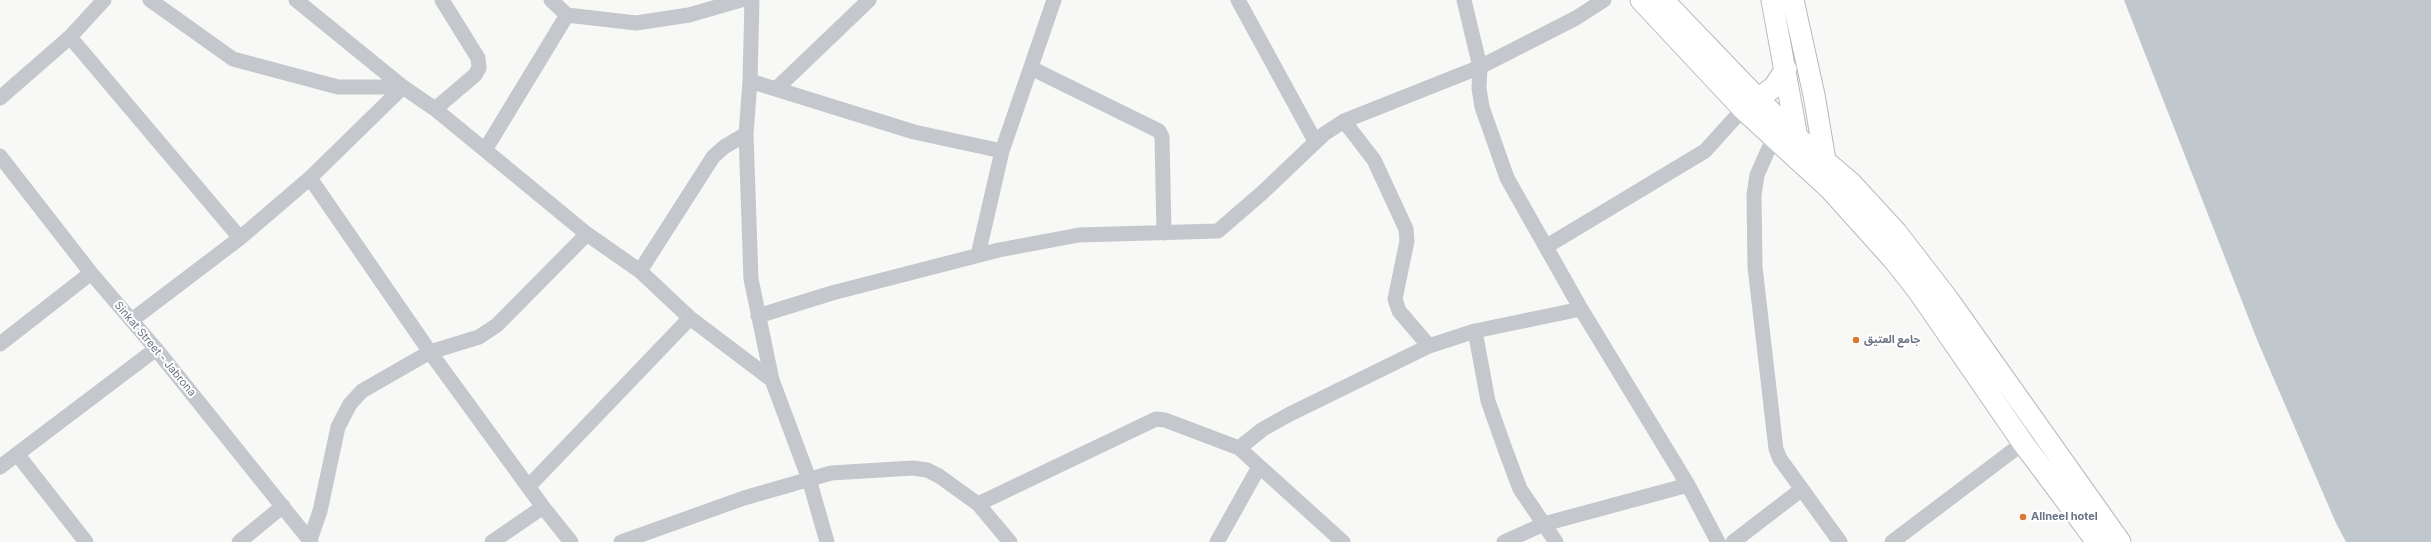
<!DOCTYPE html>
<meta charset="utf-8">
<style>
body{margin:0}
canvas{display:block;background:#f8f8f6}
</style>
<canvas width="2431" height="542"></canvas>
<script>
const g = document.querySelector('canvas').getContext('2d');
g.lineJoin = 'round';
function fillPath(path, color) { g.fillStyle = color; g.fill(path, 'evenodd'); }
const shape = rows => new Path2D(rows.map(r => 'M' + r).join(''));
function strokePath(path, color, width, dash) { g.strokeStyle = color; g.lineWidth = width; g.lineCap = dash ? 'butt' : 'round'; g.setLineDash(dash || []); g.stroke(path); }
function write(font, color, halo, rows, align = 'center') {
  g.font = font + ' Inter,"Noto Sans Arabic",sans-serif'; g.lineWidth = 4; g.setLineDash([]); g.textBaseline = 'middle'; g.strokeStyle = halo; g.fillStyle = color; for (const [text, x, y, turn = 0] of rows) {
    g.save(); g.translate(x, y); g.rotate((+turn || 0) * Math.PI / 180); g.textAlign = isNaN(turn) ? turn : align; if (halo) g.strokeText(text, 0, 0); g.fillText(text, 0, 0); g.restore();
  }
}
const water = shape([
 [2124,0,2431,0,2431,542,2346,542,2335,521,2258,342]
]);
const street = shape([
 [150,0,233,59,338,87,403,87],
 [296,0,403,87,435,109,587,234,640,271,690,318,772,380],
 [551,0,567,15,636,23,689,15,741,0],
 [752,0,750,81,746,134,751,279,772,380,809,479,827,542],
 [1238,0,1315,141],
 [1464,0,1480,67,1479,88,1482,107,1507,178,1581,309,1688,485,1718,542],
 [70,37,240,238],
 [1031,68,1159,131,1162,137,1164,233],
 [750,81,914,132,1002,151],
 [776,89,869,0],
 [0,98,70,37,104,0],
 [435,109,475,75,479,68,478,58,442,0],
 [1344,121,1374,160,1406,229,1407,241,1395,299,1399,311,1429,346],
 [1777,130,1757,175,1754,195,1755,267,1776,449,1780,459,1840,542],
 [485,150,567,15],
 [0,156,91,273,156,349,311,542],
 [310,178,430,352,543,507,571,542],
 [1547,246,1705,151,1743,109,1752,103],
 [978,255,1002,151,1054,0],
 [640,271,713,157,724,147,746,134],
 [758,316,832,293,999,250,1079,235,1218,231,1263,192,1324,134,1344,121,1480,67,1576,18,1604,0],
 [132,320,240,238,310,178,403,87],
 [1475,331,1488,401,1505,449,1520,489,1556,542],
 [0,344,91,273],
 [1239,448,1263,429,1290,414,1429,346,1475,331,1581,309],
 [17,454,86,542],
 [0,467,156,349],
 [528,487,690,318],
 [978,504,1156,419,1165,420,1239,448,1343,542],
 [310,540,320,511,338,427,350,404,362,391,430,352,479,337,497,325,587,234],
 [239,542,283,506],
 [492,542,543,507],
 [621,542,744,498,831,473,913,468,927,470,939,476,978,504,1010,542],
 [1217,542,1259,467],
 [1504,542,1544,524,1688,485],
 [1733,542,1802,489],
 [1892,542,2023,443]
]);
const secondary = shape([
 [1641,0,1743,109,1830,189,1893,259,1919,292,2023,443,2097,542],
 [1663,0,1758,99,1798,138,1851,183,1896,232,1947,298,2120,542],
 [1772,0,1798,143],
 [1793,0,1814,95,1826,166],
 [1758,99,1774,87,1786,69]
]);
const markers = [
 [1856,340,4,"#dc7631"],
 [2023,517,4,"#dc7631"]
];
const poiNames = [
 ["جامع العتيق",1864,340],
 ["Allneel hotel",2031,517]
];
const streetNames = [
 ["Sinkat Street - Jabrona",155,349,50]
];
fillPath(water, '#c0c7cd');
strokePath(secondary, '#b6babf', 23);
strokePath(street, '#c4c7cb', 15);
strokePath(secondary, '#fff', 21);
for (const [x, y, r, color] of markers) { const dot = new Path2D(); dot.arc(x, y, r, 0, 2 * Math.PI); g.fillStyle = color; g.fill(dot); strokePath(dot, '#fff', 1.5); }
write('bold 11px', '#687385', '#fff', poiNames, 'left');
write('11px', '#687385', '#fff', streetNames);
</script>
